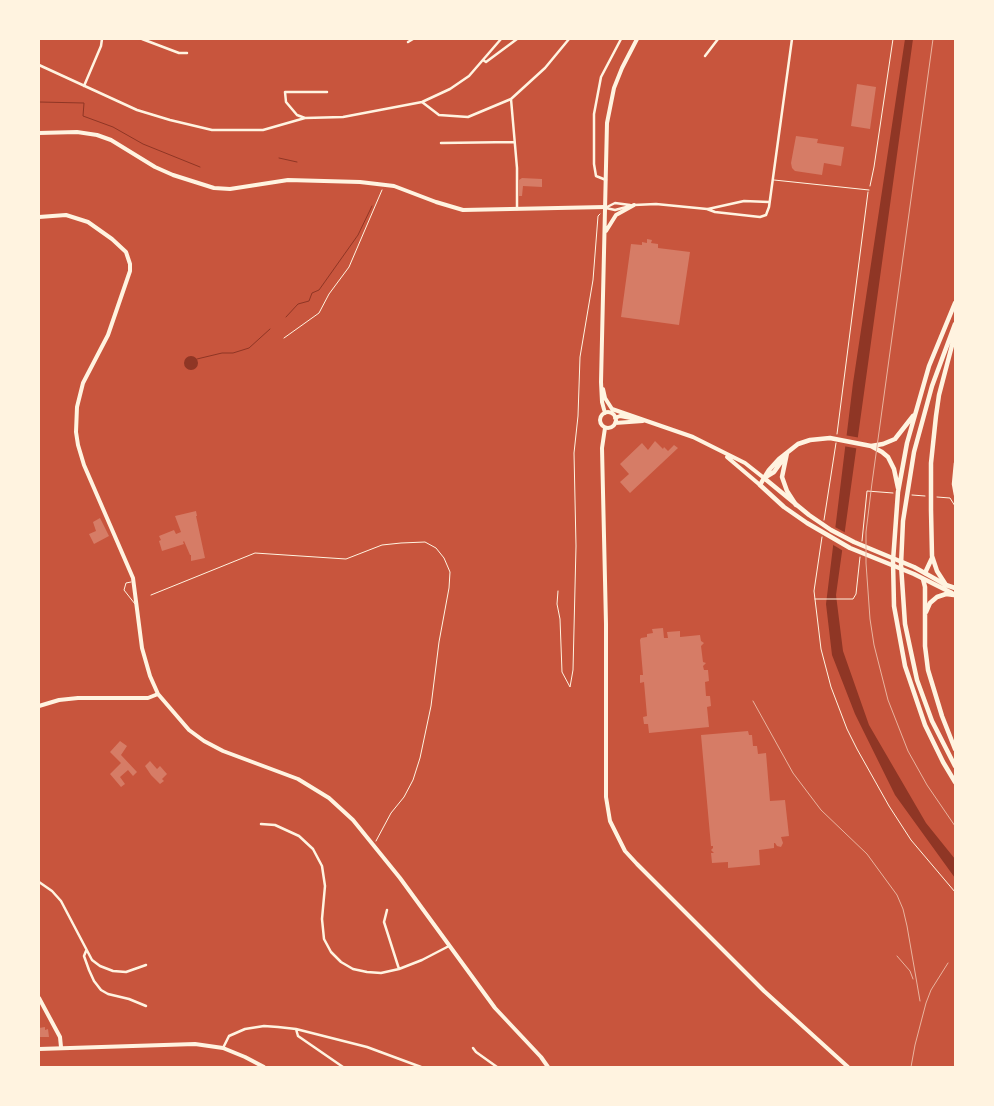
<!DOCTYPE html>
<style>
body{margin:0}
#map{position:relative;width:994px;height:1106px;overflow:hidden;background:#c8553d;font-family:Merriweather,serif}
canvas{display:block}
.frame{position:absolute;inset:0;border:40px solid #fff3e0;pointer-events:none}
</style>
<div id="map">
<canvas width="994" height="1106"></canvas>
<div class="frame"></div>
</div>
<script>
const g = document.querySelector('canvas').getContext('2d');
g.lineJoin = 'round';
function fillPath(path, color) { g.fillStyle = color; g.fill(path, 'evenodd'); }
const shape = rows => new Path2D(rows.map(r => 'M' + r).join(''));
function strokePath(path, color, width, dash) { g.strokeStyle = color; g.lineWidth = width; g.lineCap = dash ? 'butt' : 'round'; g.setLineDash(dash || []); g.stroke(path); }
const water = shape([
 [905,39,913,39,836,595,843,651,869,725,926,823,955,859,955,878,895,795,855,714,832,655,826,604,853,383],
 '184 363a7 7 0 1 1 14 0a7 7 0 1 1-14 0Z'
]);
const pier = shape([
 [844,435,861,438,860,449,843,446],
 [833,526,848,534,845,552,830,543]
]);
const stream = shape([
 [39,102,84,103,83,116,113,127,143,144,200,167],
 [279,158,297,162],
 [286,317,298,304,309,301,312,293,319,290,358,235,372,206],
 [197,359,222,353,233,353,249,348,270,329]
]);
const building = shape([
 [857,84,876,87,870,129,851,126],
 [796,136,818,139,817,143,844,147,841,166,824,163,822,175,795,171,792,168,791,163],
 [522,178,542,179,542,187,523,186,522,196,519,196,519,180],
 [647,239,652,240,651,243,658,244,658,248,690,252,679,325,621,317,631,244,642,245,642,242,647,243],
 [655,441,663,449,664,447,668,451,674,445,678,448,630,493,620,482,629,474,620,464,642,443,648,450],
 [196,511,197,516,196,516,205,558,191,561,191,555,190,555,184,541,183,542,184,544,162,551,159,541,161,540,159,536,174,530,176,534,181,532,175,516],
 [100,518,109,536,94,544,89,534,96,531,93,522],
 [663,628,664,638,668,638,667,632,680,631,680,637,700,635,701,641,704,643,701,646,703,662,706,663,703,666,704,670,708,670,709,681,705,682,706,696,710,696,711,706,707,707,709,727,649,733,648,724,644,724,643,717,647,716,644,682,640,683,640,675,643,675,640,640,641,638,647,637,647,634,653,633,652,629],
 [748,731,749,735,752,735,753,746,757,746,758,754,766,753,770,801,785,800,789,836,781,837,783,843,781,847,777,846,775,843,774,843,774,848,759,850,760,865,728,868,728,862,712,863,711,853,714,853,711,850,713,848,713,846,711,846,701,735],
 [120,741,127,746,121,755,137,772,133,776,128,770,120,777,125,784,121,787,110,774,121,763,110,752],
 [150,761,157,769,160,766,167,774,162,779,164,781,160,784,151,775,145,766],
 [45,1027,45,1030,48,1029,49,1037,39,1037,39,1028]
]);
const path = shape([
 [870,186,874,167,893,39],
 [284,338,319,313,329,294,349,267,382,190],
 [837,434,868,192],
 [912,495,925,496],
 [937,497,950,498,955,506],
 [824,520,836,443],
 [822,537,814,591,821,649,831,687,847,729,857,749,889,806,911,840,955,892],
 [862,541,867,491,893,493],
 [558,591,557,604,560,619,562,672,570,687,573,670,576,546,574,453,578,416,580,357,593,280,598,216,600,214],
 [151,595,255,553,346,559,382,545,401,543,425,542,436,548,444,558,450,572,449,588,439,642,431,706,420,758,413,780,404,797,391,813,376,841],
 [815,599,853,599,856,594,860,557]
]);
const service = shape([
 [774,180,869,190],
 [131,582,126,583,124,590,135,604]
]);
const minor = shape([
 [142,39,179,53,187,53],
 [408,42,413,39],
 [705,56,718,39],
 [483,60,486,62,517,39],
 [39,65,137,110,170,120,212,130,263,130,305,118,343,117,422,102,450,89,469,76,501,39],
 [84,86,101,46,102,39],
 [511,99,517,168,517,209],
 [422,102,439,115,468,117,511,99,545,68,569,39],
 [305,118,297,115,286,102,285,92,327,92],
 [441,143,514,142],
 [606,180,596,176,594,164,594,114,601,77,621,39],
 [607,207,615,203,630,205],
 [606,208,615,210,634,205,656,204,707,209,715,212,760,217,766,215,769,207,792,39],
 [708,209,744,201,769,202],
 [955,463,953,484,955,495],
 [261,824,275,825,299,836,313,849,322,866,325,886,322,919,324,939,331,952,341,962,353,969,367,972,381,973,399,969,422,960,449,946],
 [39,882,52,891,61,901,92,960,100,966,113,971,126,972,146,965],
 [387,910,384,922,399,969],
 [86,951,84,956,89,970,94,981,101,990,108,994,129,999,146,1006],
 [296,1029,298,1036,343,1067],
 [223,1048,229,1036,245,1029,264,1026,278,1027,296,1029,367,1047,421,1067],
 [473,1048,476,1052,497,1067]
]);
const tertiary = shape([
 [39,133,77,132,97,135,111,140,155,167,173,175,214,188,230,189,288,180,360,182,394,186,436,202,463,210,605,207],
 [39,217,66,215,88,222,112,239,126,252,130,264,130,271,108,335,83,383,77,407,76,432,78,445,84,465,133,578,142,648,150,676,158,694,189,730,204,741,223,751,298,779,329,798,353,820,400,878,495,1008,541,1057,548,1067],
 [39,706,59,700,78,698,148,698,158,694],
 [39,998,60,1037,61,1047]
]);
const secondary = shape([
 [606,231,616,215,634,205],
 [603,389,605,398,612,409,693,437,745,463,764,478],
 '600 420a8 8 0 1 1 16 0a8 8 0 1 1-16 0Z',
 [605,413,602,402,601,382,607,123,614,88,622,68,637,39],
 [615,418,620,416,636,419],
 [615,423,643,421],
 [605,428,602,448,606,624,606,797,610,821,625,851,637,864,764,991,848,1067],
 [727,457,760,485],
 [39,1049,195,1044,223,1048,245,1057,264,1067]
]);
const primary = shape([
 [952,593,914,574,850,548,807,523,784,507,760,485,764,478,809,515,831,530,854,542,914,567,946,585,955,588]
]);
const trunk = shape([
 [955,303,929,366,907,443,898,492,893,561,894,606,905,666,925,725,943,762,955,782],
 [955,324,932,386,914,452,903,521,901,565,905,624,917,680,932,721,955,766],
 [871,446,883,444,895,439,913,416],
 [787,453,782,477,787,491,796,505],
 [764,478,769,470,779,459,798,444,810,440,830,438,871,446,882,452,888,457,894,469,898,488],
 [764,478,774,472,784,458],
 [925,573,932,558],
 [923,579,925,587,925,646,928,670,942,716,955,749],
 [946,585,937,571,932,556,931,510,931,463,936,416,939,395,955,334],
 [926,612,930,603,937,597,946,594,954,595]
]);
const rail = shape([
 [933,39,872,483,866,532,866,563,870,619,874,645,888,700,908,751,927,785,955,826],
 [753,701,793,773,821,810,867,854,897,895,903,909,907,926,920,1001],
 [897,956,910,971,913,979],
 [911,1067,915,1045,926,1003,931,990,948,963]
]);
fillPath(water, '#8f3625');
fillPath(pier, '#c8553d');
strokePath(stream, '#8f3625', 1);
fillPath(building, '#d67c66');
strokePath(path, '#fff3e0', 1);
strokePath(service, '#fff3e0', 1);
strokePath(minor, '#fff3e0', 2.5);
strokePath(tertiary, '#fff3e0', 4);
strokePath(secondary, '#fff3e0', 4);
strokePath(primary, '#fff3e0', 4.5);
strokePath(trunk, '#fff3e0', 4.5);
strokePath(rail, '#e9b49f', 1);
</script>
